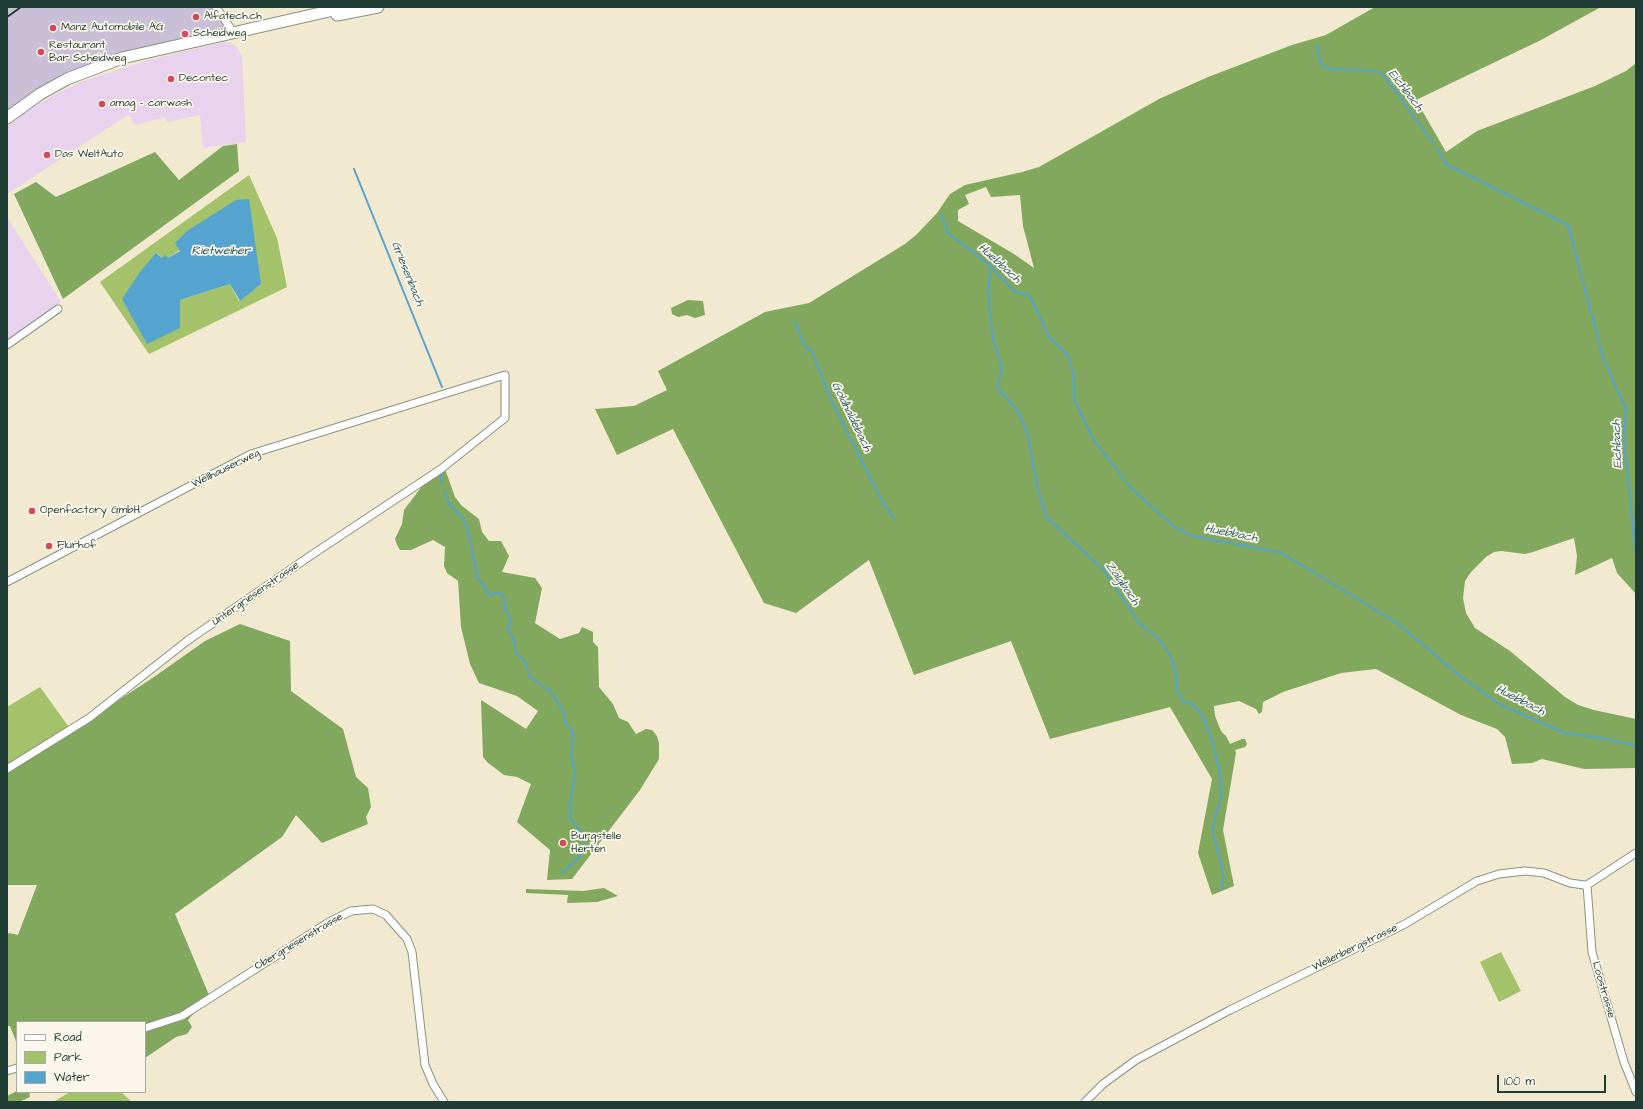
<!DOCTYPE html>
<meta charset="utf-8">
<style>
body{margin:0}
#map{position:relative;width:1643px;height:1109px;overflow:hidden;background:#f2e9d1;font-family:"Architects Daughter",sans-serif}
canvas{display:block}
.frame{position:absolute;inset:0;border:8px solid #1f3d34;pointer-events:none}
.legend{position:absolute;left:16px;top:1021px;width:130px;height:72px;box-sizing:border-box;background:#fbf7ec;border:1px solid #a3ada2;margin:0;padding:5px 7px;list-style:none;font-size:12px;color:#1f3d34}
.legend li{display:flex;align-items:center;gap:8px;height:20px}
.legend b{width:20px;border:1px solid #a3ada2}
.scale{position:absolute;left:1497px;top:1075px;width:109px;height:18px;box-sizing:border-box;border:2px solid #1f3d34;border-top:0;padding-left:5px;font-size:12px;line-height:14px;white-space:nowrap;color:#1f3d34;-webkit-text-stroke:3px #fbf7ec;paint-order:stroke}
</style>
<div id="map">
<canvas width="1643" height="1109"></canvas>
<div class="frame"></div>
<ul class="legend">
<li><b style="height:5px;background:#fff"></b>Road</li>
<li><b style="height:11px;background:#a3c269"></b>Park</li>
<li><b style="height:11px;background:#55a3cf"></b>Water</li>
</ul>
<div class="scale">100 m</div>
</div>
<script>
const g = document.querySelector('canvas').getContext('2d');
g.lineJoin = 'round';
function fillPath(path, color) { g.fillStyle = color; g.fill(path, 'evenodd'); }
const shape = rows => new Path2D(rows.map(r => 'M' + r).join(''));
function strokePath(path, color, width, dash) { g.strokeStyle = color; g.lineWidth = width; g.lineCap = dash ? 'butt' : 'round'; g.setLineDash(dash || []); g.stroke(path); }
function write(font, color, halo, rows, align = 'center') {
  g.font = font + ' "Architects Daughter",sans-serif'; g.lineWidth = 3.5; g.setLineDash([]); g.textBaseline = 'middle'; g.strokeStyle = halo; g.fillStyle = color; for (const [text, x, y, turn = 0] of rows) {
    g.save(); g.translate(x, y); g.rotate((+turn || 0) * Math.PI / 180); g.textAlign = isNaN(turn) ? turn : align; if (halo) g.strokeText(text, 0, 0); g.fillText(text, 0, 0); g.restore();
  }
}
const built = shape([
 [225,42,232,44,237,47,242,57,246,142,203,148,200,115,167,122,165,117,136,125,128,115,7,194,7,127,26,112,54,95,86,80,148,60],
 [7,217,61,302,7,341]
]);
const industrial = shape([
 [7,7,214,7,233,32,91,69,7,118]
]);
const green = shape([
 [249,175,277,238,287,287,149,354,100,282],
 [180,250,261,284,239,301,230,284,180,300,157,253,162,258,168,258],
 [40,687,71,730,7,767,7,707],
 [1501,952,1521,991,1499,1002,1480,962],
 [70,1092,121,1092,132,1102,53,1102]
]);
const forest = shape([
 [1375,7,1601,7,1541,40,1416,100,1446,152,1477,131,1595,86,1626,71,1636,63,1636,594,1617,573,1612,558,1575,575,1577,556,1574,538,1533,552,1525,554,1501,551,1494,552,1486,557,1471,572,1465,581,1463,598,1466,613,1475,628,1510,651,1565,697,1578,705,1594,710,1636,719,1636,768,1584,769,1542,759,1532,763,1512,764,1505,737,1497,729,1461,715,1376,669,1341,673,1283,692,1263,702,1262,712,1259,714,1256,709,1239,701,1214,706,1215,716,1221,731,1226,736,1230,744,1242,739,1245,739,1247,744,1245,747,1235,750,1236,753,1223,830,1234,886,1212,895,1198,853,1212,779,1170,707,1050,739,1011,641,914,675,869,560,796,613,764,603,673,429,617,455,595,409,634,406,667,390,658,371,765,312,809,303,905,244,917,234,937,213,950,194,965,185,1022,172,1039,167,1159,99,1208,77,1292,45,1326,35],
 [986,187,991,197,1020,195,1023,226,1034,268,1014,254,958,221,958,210,969,204,965,195],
 [237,144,239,171,63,299,14,194,36,182,56,197,155,152,179,180,223,146],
 [688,300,703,301,705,315,695,318,687,315,678,317,672,314,671,308],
 [445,469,455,497,462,506,479,519,482,532,489,541,501,541,509,556,502,572,535,578,542,588,535,623,560,639,579,633,582,627,593,632,593,642,598,647,599,687,613,704,619,718,628,722,636,734,646,729,652,730,657,736,659,743,659,759,640,790,572,879,547,880,550,850,517,822,531,784,517,777,504,775,487,762,483,757,481,700,526,729,538,711,517,696,479,683,470,664,461,627,458,581,447,573,444,566,445,547,433,540,411,550,400,550,397,545,395,539,402,524,404,510,423,485],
 [240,624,290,641,291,691,343,729,356,777,368,788,371,807,366,817,368,824,322,843,296,815,282,837,175,914,209,995,188,1020,192,1027,187,1034,176,1037,145,1058,145,1022,17,1022,17,1044,10,1026,7,1026,7,935,9,933,18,935,37,885,7,885,7,773,154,677,205,641],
 [604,888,618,896,597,902,567,903,568,895,526,893,526,889,583,891],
 [17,1091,29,1092,30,1097,19,1102,7,1102,7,1096]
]);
const water = shape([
 [249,199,261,284,240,301,230,284,180,300,180,328,147,344,122,299,140,272,156,253,162,258,165,255,168,258,180,251,175,243,187,231,236,200]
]);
const stream = shape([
 [1317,45,1320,61,1324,67,1333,69,1373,71,1382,73,1434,144],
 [1437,148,1446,164,1568,225,1591,313],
 [354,169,442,387],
 [941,214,948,233,991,266,1014,291,1030,296,1049,337,1067,354,1074,375,1074,399,1093,439,1130,487,1176,528,1193,536,1282,553,1397,623,1459,675,1501,705,1565,733,1608,739,1636,746],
 [991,266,988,293,993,339,1002,368,997,387,1017,410,1027,432,1037,485,1046,517,1104,570,1139,623,1159,639,1171,657,1176,674,1177,691,1184,702,1191,703,1201,713,1208,729,1216,754,1217,764,1219,765,1221,798,1212,829,1223,872,1222,890],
 [1592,315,1603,358,1626,409,1624,439,1636,555],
 [795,322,805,347,811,350,833,404,882,501,895,520],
 [441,475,442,484],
 [444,491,449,504,462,517,467,527,478,579,484,586,488,594,491,596,495,593,502,594,504,597,505,609,511,620,511,623,507,627,514,641,516,654,524,660,530,677,551,692,564,712,565,723,573,732,571,756,575,771,570,806,570,818,582,833,584,849,581,855,562,873]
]);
const minor = shape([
 [216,7,233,32],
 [7,345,58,309],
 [7,582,251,454,505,375,505,418,441,469,310,556,187,641,89,718,7,769],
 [1587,885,1592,952,1624,1062,1636,1092],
 [145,1028,182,1016,329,922,351,911,373,909,386,915,407,939,412,952,425,1065,433,1084,444,1102],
 [7,1071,17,1068],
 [1085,1102,1103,1084,1136,1060,1230,1010,1405,924,1477,881,1499,874,1525,871,1544,873,1570,883,1584,885,1587,885,1636,853]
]);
const primary = shape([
 [337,15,378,7],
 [7,118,40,94,67,79,122,58,347,7]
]);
const rail = shape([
 [7,17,21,7]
]);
const markers = [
 [196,17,4,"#d1495b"],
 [53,28,4,"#d1495b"],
 [185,34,4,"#d1495b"],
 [41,52,4,"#d1495b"],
 [171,79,4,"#d1495b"],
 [102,104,4,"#d1495b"],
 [47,155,4,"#d1495b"],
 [32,511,4,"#d1495b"],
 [49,546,4,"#d1495b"],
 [563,843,4,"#d1495b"]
];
const poiNames = [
 ["Alfatech.ch",204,17],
 ["Manz Automobile AG",61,28],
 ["Scheidweg",193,34],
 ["Restaurant",49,46],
 ["Bar Scheidweg",49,59],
 ["Decontec",179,79],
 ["amag - carwash",110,104],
 ["Das WeltAuto",55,155],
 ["Openfactory GmbH",40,511],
 ["Flurhof",57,546],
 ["Burgstelle",571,837],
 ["Herten",571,850]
];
const streetNames = [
 ["Wellhauserweg",226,469,-26],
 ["Untergriesenstrasse",256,594,-35],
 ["Obergriesenstrasse",299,942,-31],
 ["Wellenbergstrasse",1355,948,-26],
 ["Loostrasse",1603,990,74]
];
const waterNames = [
 ["Eichbach",1405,91,52],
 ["Rietweiher",221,251],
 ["Huebbach",999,264,42],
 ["Griesenbach",407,274,68],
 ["Goldhaldebach",851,417,64],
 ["Eichbach",1618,444,-92],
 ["Huebbach",1231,534,11],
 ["Zälgbach",1122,584,55],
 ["Huebbach",1520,701,27]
];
fillPath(built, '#e8d2ee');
fillPath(industrial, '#c9bfd7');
fillPath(green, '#a3c269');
fillPath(forest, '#82a85d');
fillPath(water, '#55a3cf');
strokePath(stream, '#55a3cf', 2);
strokePath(minor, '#889382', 9);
strokePath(primary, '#889382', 13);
strokePath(minor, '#fff', 7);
strokePath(primary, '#fff', 11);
strokePath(rail, '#1f3d34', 2);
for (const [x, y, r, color] of markers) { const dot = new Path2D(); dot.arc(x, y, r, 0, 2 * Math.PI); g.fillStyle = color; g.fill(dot); strokePath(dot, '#fbf7ec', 1.5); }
write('11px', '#1f3d34', '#fbf7ec', poiNames, 'left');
write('11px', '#1f3d34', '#fbf7ec', streetNames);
write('italic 12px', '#2f5c62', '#fbf7ec', waterNames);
</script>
